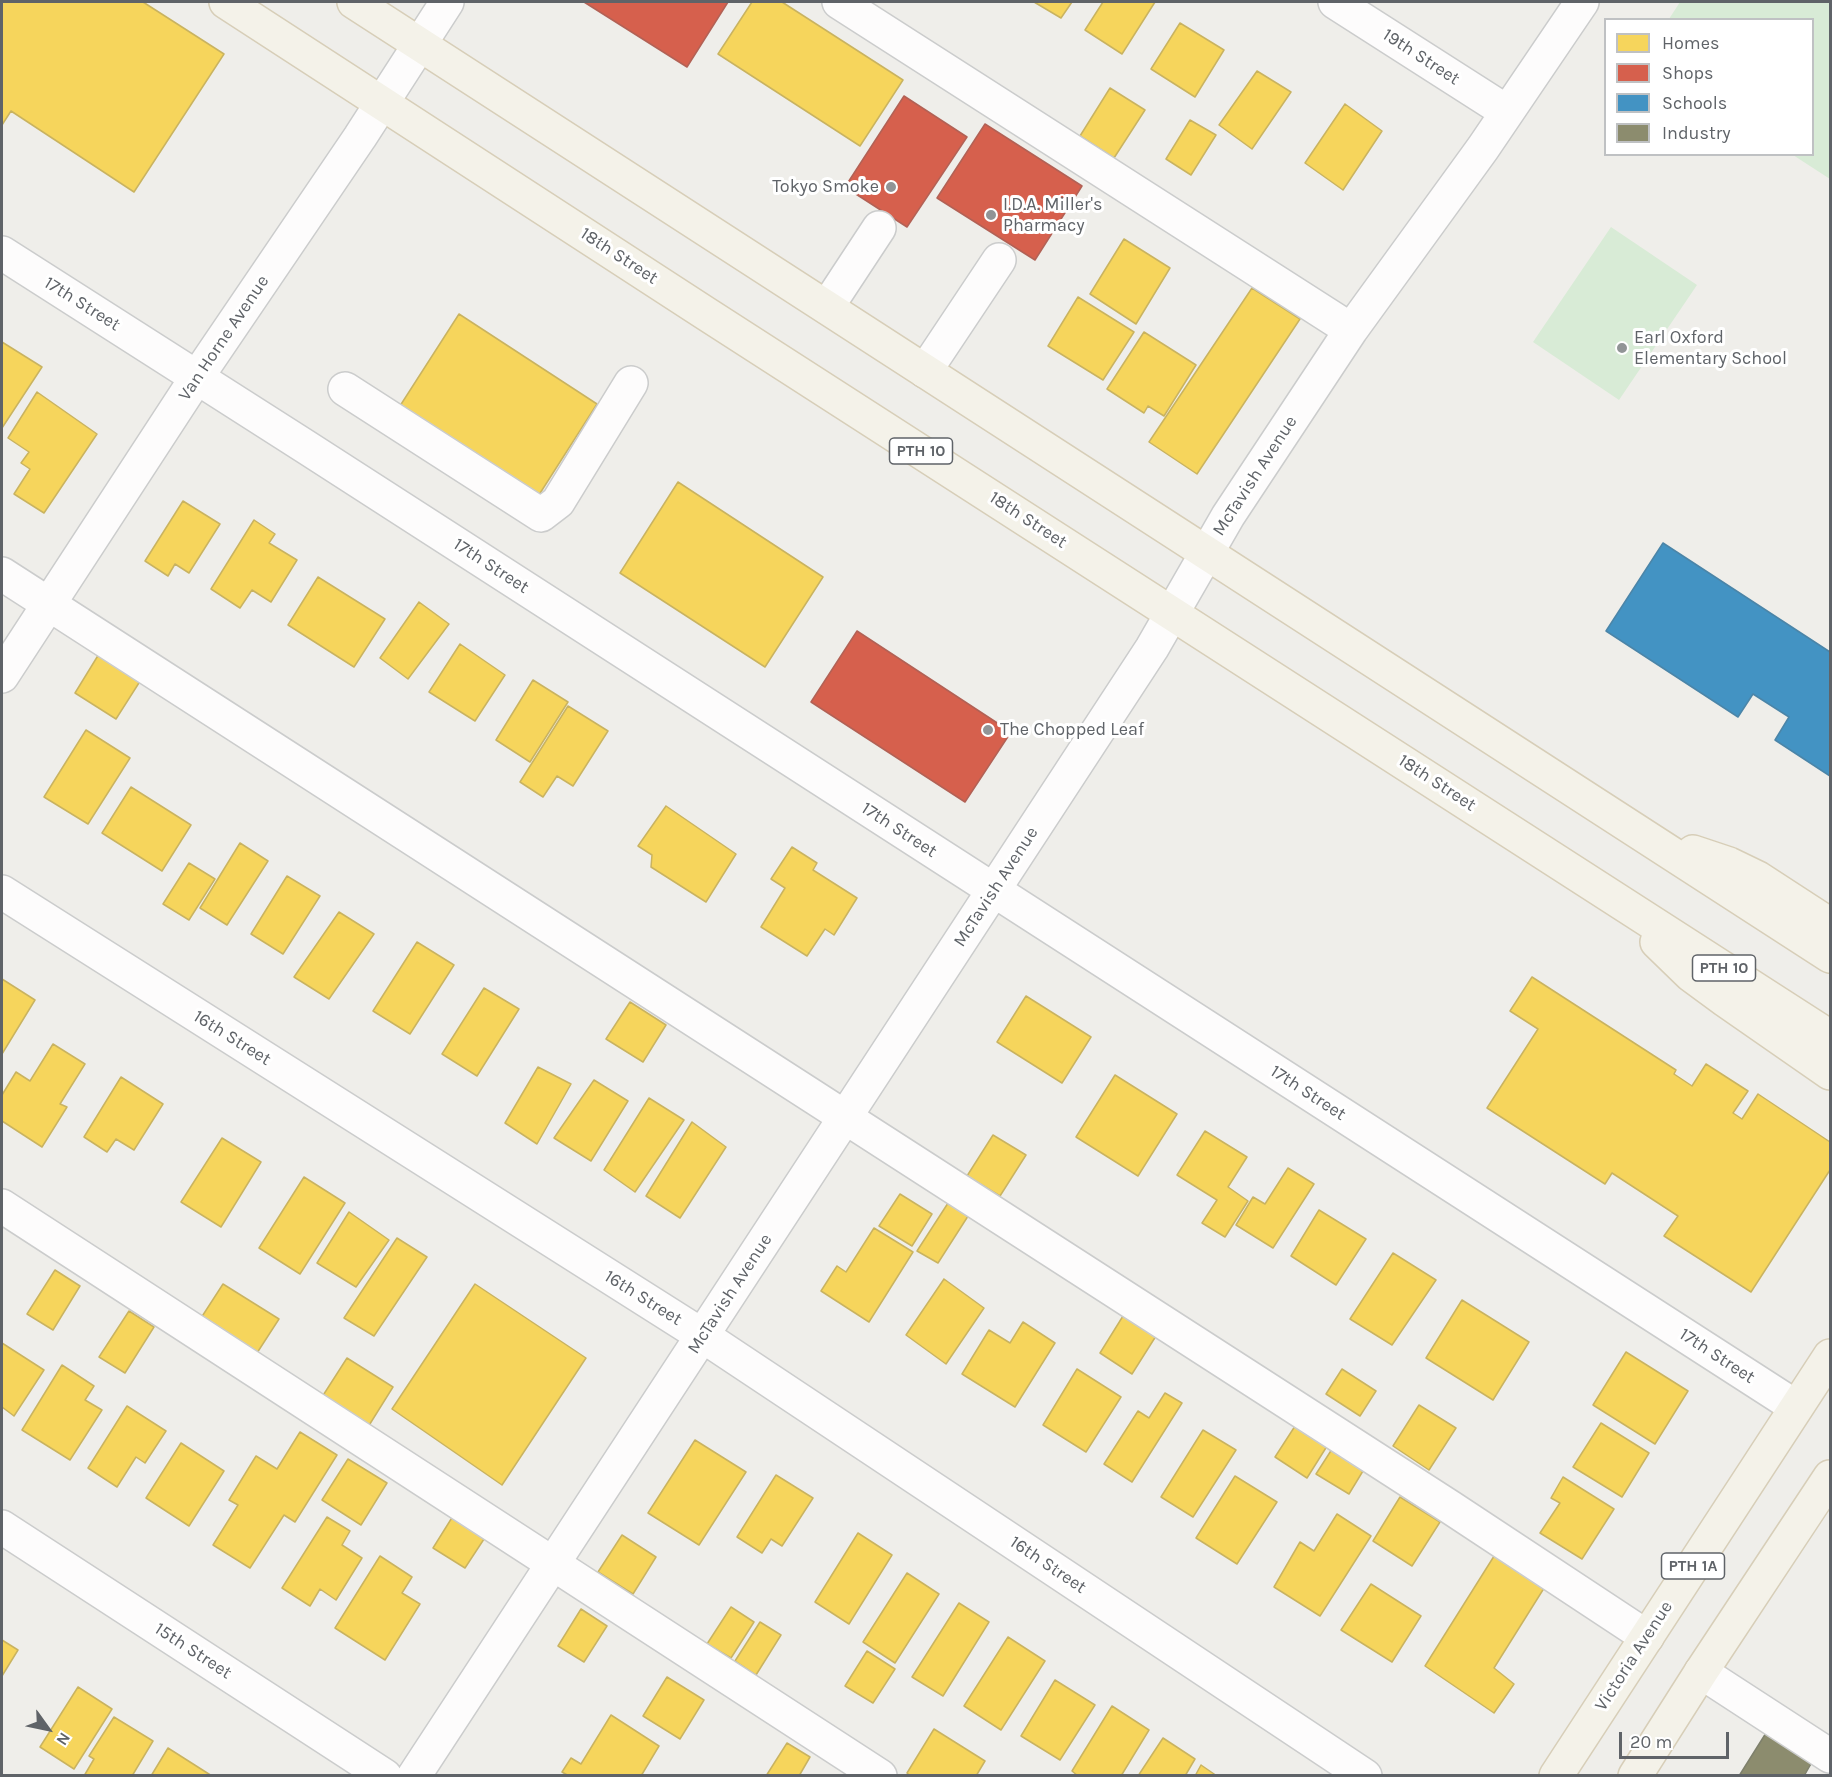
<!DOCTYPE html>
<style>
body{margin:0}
#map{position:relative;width:1832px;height:1777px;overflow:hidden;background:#efeeea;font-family:Karla,sans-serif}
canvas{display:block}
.frame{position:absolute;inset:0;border:3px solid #5f6368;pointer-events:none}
.legend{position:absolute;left:1604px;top:18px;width:210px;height:138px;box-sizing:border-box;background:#fff;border:2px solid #bfc1c3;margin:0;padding:8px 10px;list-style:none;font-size:18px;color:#5f6368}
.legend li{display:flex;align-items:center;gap:12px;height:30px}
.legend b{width:30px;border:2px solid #bfc1c3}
.north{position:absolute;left:18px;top:1699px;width:60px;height:60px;-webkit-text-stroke:4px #fff;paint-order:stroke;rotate:123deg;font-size:16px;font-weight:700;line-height:24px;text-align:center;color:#5f6368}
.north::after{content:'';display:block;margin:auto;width:21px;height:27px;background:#5f6368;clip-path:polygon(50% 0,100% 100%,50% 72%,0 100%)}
.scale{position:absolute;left:1619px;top:1732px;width:110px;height:27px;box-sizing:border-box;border:3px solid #5f6368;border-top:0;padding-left:8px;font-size:18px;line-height:21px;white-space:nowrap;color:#5f6368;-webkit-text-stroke:4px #fff;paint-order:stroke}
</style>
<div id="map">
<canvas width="1832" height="1777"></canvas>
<div class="frame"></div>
<ul class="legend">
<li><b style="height:16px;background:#f6d55c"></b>Homes</li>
<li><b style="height:16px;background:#d6604d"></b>Shops</li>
<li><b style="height:16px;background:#4393c3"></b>Schools</li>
<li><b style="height:16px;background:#8c8c6e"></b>Industry</li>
</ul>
<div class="north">N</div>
<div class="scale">20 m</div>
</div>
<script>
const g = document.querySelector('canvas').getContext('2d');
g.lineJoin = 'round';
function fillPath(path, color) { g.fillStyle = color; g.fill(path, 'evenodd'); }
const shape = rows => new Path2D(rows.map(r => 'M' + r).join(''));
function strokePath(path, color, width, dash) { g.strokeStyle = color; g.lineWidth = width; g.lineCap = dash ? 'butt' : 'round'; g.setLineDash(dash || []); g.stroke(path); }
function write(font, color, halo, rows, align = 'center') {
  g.font = font + ' Karla,sans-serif'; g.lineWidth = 6; g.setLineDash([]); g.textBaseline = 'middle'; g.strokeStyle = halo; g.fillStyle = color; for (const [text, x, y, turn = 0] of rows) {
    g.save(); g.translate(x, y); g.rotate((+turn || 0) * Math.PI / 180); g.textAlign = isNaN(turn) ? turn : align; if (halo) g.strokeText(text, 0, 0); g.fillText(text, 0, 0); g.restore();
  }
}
const green = shape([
 [1680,2,1830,2,1830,179,1793,155,1812,154,1812,20,1669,19],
 [1611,227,1697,285,1619,400,1533,342]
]);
const homes = shape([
 [2,2,143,2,224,54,134,192,11,111,2,125,2,2],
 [752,2,782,2,903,80,860,146,718,54,752,2],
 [1034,2,1072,2,1061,18,1034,2],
 [1103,2,1155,2,1122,54,1085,30,1103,2],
 [1180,23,1224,50,1195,97,1151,69,1180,23],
 [1257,71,1291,92,1252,149,1219,125,1257,71],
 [1110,88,1145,110,1114,158,1080,136,1110,88],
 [1345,104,1382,131,1343,190,1305,163,1345,104],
 [1190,120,1216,135,1191,175,1166,159,1190,120],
 [1124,239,1170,268,1136,324,1090,294,1124,239],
 [1252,288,1300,319,1197,474,1149,442,1252,288],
 [1078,297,1134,332,1103,380,1048,346,1078,297],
 [459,314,597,404,537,498,398,409,459,314],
 [1144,332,1196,365,1164,416,1148,406,1144,413,1107,389,1144,332],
 [2,342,42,367,2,428,2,342],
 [37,392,97,434,44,513,14,494,30,469,21,463,29,452,8,438,37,392],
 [678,482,823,577,765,667,620,573,678,482],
 [183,501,220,524,189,573,175,564,168,576,145,561,183,501],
 [254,520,275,534,269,543,297,560,271,602,252,590,240,608,211,589,254,520],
 [318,577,385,619,354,667,288,625,318,577],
 [419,602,449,624,408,679,380,658,419,602],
 [460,644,505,675,475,721,429,692,460,644],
 [102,649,144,675,116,719,75,693,102,649],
 [533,680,568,702,530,762,496,740,533,680],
 [568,706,608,731,573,786,557,776,543,797,520,782,568,706],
 [86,730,130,758,88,824,44,797,86,730],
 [131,787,191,825,162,871,102,833,131,787],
 [666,806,736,854,706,902,651,867,652,855,638,846,666,806],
 [240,843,268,861,227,925,200,908,240,843],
 [792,847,817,863,813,870,857,898,834,935,825,929,807,956,761,927,785,888,771,879,792,847],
 [189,863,215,879,189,920,163,904,189,863],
 [287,876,320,896,283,954,251,934,287,876],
 [339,912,374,934,329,999,294,977,339,912],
 [417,942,454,965,410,1034,373,1011,417,942],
 [1532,977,1676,1070,1674,1074,1692,1086,1706,1064,1748,1091,1733,1113,1742,1119,1758,1094,1830,1142,1830,1170,1751,1292,1664,1236,1678,1216,1612,1173,1605,1184,1487,1108,1538,1029,1510,1011,1532,977],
 [2,979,35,1000,2,1054,2,979],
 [484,988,519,1009,477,1076,442,1054,484,988],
 [1026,996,1091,1037,1062,1083,997,1042,1026,996],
 [630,1002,666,1025,643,1062,606,1039,630,1002],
 [53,1044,85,1064,60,1104,67,1107,42,1147,2,1121,2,1095,16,1072,30,1081,53,1044],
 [538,1067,571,1084,537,1144,505,1123,538,1067],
 [1115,1075,1177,1114,1138,1176,1076,1137,1115,1075],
 [121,1077,163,1104,134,1150,116,1139,107,1152,84,1137,121,1077],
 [594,1080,628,1101,591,1161,554,1138,594,1080],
 [649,1098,684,1120,635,1192,604,1170,649,1098],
 [692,1122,726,1147,680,1218,646,1196,692,1122],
 [1205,1131,1247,1157,1228,1187,1248,1201,1225,1237,1202,1223,1217,1200,1177,1175,1205,1131],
 [993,1135,1026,1155,1000,1196,967,1176,993,1135],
 [222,1138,261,1162,221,1227,181,1202,222,1138],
 [1288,1168,1314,1184,1273,1248,1236,1225,1253,1197,1265,1204,1288,1168],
 [304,1177,345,1203,300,1274,259,1248,304,1177],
 [900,1194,932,1214,912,1246,879,1226,900,1194],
 [950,1200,970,1213,938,1263,917,1251,950,1200],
 [1319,1210,1366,1239,1336,1285,1291,1256,1319,1210],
 [349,1212,389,1240,356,1287,317,1263,349,1212],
 [874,1228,913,1252,869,1322,821,1291,837,1266,846,1272,874,1228],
 [397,1238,427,1257,374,1336,344,1318,397,1238],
 [1393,1253,1436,1280,1392,1345,1350,1319,1393,1253],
 [55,1270,80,1286,53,1330,27,1314,55,1270],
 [944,1279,984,1308,946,1364,906,1335,944,1279],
 [223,1284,279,1319,257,1353,201,1318,223,1284],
 [475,1284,586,1358,502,1485,392,1409,475,1284],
 [1462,1300,1529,1342,1493,1400,1426,1358,1462,1300],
 [129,1311,154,1327,125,1373,99,1357,129,1311],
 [1123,1316,1156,1336,1132,1374,1100,1353,1123,1316],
 [1023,1322,1055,1343,1015,1407,962,1374,989,1330,1010,1343,1023,1322],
 [2,1343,44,1370,14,1416,2,1407,2,1343],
 [1626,1352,1688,1391,1655,1444,1593,1405,1626,1352],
 [347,1358,393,1387,368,1427,322,1397,347,1358],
 [62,1365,94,1386,85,1400,102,1410,70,1460,22,1430,62,1365],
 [1077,1369,1121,1397,1086,1452,1043,1425,1077,1369],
 [1342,1369,1376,1391,1360,1416,1326,1394,1342,1369],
 [1165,1393,1182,1403,1132,1482,1104,1464,1138,1411,1149,1418,1165,1393],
 [1419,1405,1456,1428,1429,1470,1393,1446,1419,1405],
 [127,1406,166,1431,145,1463,136,1457,117,1487,88,1468,127,1406],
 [1297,1423,1329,1443,1307,1478,1275,1457,1297,1423],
 [1601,1423,1649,1453,1622,1497,1573,1467,1601,1423],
 [1203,1430,1236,1450,1193,1517,1161,1497,1203,1430],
 [300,1432,337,1455,295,1522,284,1515,250,1568,213,1545,238,1505,229,1500,256,1456,277,1469,300,1432],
 [695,1440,746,1472,699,1545,648,1513,695,1440],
 [181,1443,224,1471,189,1526,146,1498,181,1443],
 [1334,1446,1366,1466,1349,1494,1316,1474,1334,1446],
 [348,1459,387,1483,361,1525,322,1500,348,1459],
 [776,1475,813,1498,782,1546,771,1539,762,1553,737,1537,776,1475],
 [1235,1476,1277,1502,1237,1564,1196,1538,1235,1476],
 [1563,1477,1614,1509,1582,1559,1540,1533,1560,1503,1551,1498,1563,1477],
 [1400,1497,1440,1522,1412,1566,1373,1541,1400,1497],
 [1337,1514,1371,1536,1320,1616,1274,1587,1300,1542,1314,1551,1337,1514],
 [453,1516,486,1536,465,1568,433,1548,453,1516],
 [327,1517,350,1531,342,1545,362,1558,336,1600,320,1589,310,1606,282,1588,327,1517],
 [858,1533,892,1555,849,1624,815,1602,858,1533],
 [622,1535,656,1557,633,1594,598,1572,622,1535],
 [1496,1553,1546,1585,1494,1668,1514,1684,1494,1713,1425,1666,1496,1553],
 [380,1556,412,1577,402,1593,420,1604,385,1660,335,1628,380,1556],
 [907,1573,939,1594,895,1663,863,1642,907,1573],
 [1371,1584,1421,1616,1392,1662,1341,1630,1371,1584],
 [959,1603,989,1622,943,1696,912,1677,959,1603],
 [731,1607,754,1622,731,1658,707,1644,731,1607],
 [581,1609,607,1626,584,1662,558,1646,581,1609],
 [760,1622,781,1635,756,1675,735,1661,760,1622],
 [1008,1637,1045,1661,1001,1730,964,1706,1008,1637],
 [2,1640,18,1650,2,1676,2,1640],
 [867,1651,895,1669,873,1703,845,1686,867,1651],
 [667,1677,704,1700,680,1739,643,1716,667,1677],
 [1055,1680,1095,1705,1060,1760,1021,1736,1055,1680],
 [78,1687,112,1709,74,1769,40,1747,78,1687],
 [1112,1706,1149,1730,1121,1776,1078,1776,1072,1771,1112,1706],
 [611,1715,659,1746,641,1776,569,1776,562,1772,571,1758,581,1764,611,1715],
 [114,1717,153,1741,132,1776,84,1776,94,1759,89,1756,114,1717],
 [934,1729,985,1761,976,1776,910,1776,907,1773,934,1729],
 [1163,1738,1195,1759,1185,1776,1138,1776,1163,1738],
 [787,1743,810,1757,799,1776,766,1776,787,1743],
 [168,1748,212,1776,151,1776,168,1748],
 [1201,1765,1217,1776,1195,1776,1201,1765]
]);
const shops = shape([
 [584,2,728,2,687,67,584,2],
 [904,96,967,137,907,227,845,187,904,96],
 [985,124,1082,186,1035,260,937,198,985,124],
 [857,631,1011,732,965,802,811,702,857,631]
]);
const schools = shape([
 [1663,543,1830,652,1830,776,1775,740,1789,717,1753,694,1738,717,1606,631,1663,543]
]);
const industry = shape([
 [1766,1733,1812,1762,1804,1776,1739,1776,1766,1733]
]);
const minor = shape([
 [839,2,1351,330],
 [1335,2,1507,112],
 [2,253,306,447,1796,1407],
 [827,307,879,228],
 [925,371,999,260],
 [345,389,541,515,558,502,631,383],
 [2,574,1450,1507,1647,1637],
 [2,676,197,377,360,137,447,2],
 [2,892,703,1336,1365,1776],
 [2,1206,880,1776],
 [2,1527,385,1776],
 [1701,1672,1830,1756],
 [414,1776,1152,648,1228,516,1351,330,1483,148,1582,2]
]);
const major = shape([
 [226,2,705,313,1830,1037],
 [354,2,1830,956],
 [1693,852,1729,864,1758,878,1830,925],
 [1657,942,1691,975,1725,1000,1830,1073],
 [1556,1776,1830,1356],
 [1635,1776,1701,1672,1830,1477]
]);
const markers = [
 [891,187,6,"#919496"],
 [991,215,6,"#919496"],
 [1622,348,6,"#919496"],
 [988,730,6,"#919496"]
];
const shields = [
 [921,451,63],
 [1724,968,63],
 [1693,1566,63]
];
const shieldNames = [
 ["PTH 10",921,451],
 ["PTH 10",1724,968],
 ["PTH 1A",1693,1566]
];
const streetNames = [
 ["19th Street",1421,57,33],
 ["18th Street",619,256,33],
 ["17th Street",82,304,32],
 ["Van Horne Avenue",224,338,-56],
 ["McTavish Avenue",1255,476,-57],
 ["18th Street",1028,520,33],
 ["17th Street",491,566,33],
 ["18th Street",1437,783,33],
 ["17th Street",899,830,33],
 ["McTavish Avenue",996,887,-57],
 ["16th Street",232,1038,32],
 ["17th Street",1308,1093,33],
 ["McTavish Avenue",730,1294,-57],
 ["16th Street",643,1298,32],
 ["17th Street",1717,1356,33],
 ["16th Street",1048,1565,34],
 ["15th Street",193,1651,33],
 ["Victoria Avenue",1634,1656,-57]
];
const poiNames = [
 ["Tokyo Smoke",879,187,"right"],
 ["I.D.A. Miller's",1003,205],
 ["Pharmacy",1003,226],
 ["Earl Oxford",1634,338],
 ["Elementary School",1634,359],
 ["The Chopped Leaf",1000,730]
];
fillPath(green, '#d8ebd6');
fillPath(homes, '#f6d55c');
strokePath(homes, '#c9b360', 1.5);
fillPath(shops, '#d6604d');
strokePath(shops, '#b26155', 1.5);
fillPath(schools, '#4393c3');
strokePath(schools, '#4b85a8', 1.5);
fillPath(industry, '#8c8c6e');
strokePath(industry, '#7e806c', 1.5);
strokePath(minor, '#cbcccc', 36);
strokePath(major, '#d7ceb8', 36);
strokePath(minor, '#fdfcfc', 33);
strokePath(major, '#f4f2e9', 33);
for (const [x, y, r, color] of markers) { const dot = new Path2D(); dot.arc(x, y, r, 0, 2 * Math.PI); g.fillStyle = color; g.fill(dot); strokePath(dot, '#fff', 2); }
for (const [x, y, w] of shields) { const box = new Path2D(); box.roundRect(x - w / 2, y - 13, w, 26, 4.5); g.fillStyle = '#fff'; g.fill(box); strokePath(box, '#5f6368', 1.5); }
write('bold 16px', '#5f6368', null, shieldNames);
write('18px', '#5f6368', '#fff', streetNames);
write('18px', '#5f6368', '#fff', poiNames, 'left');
</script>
